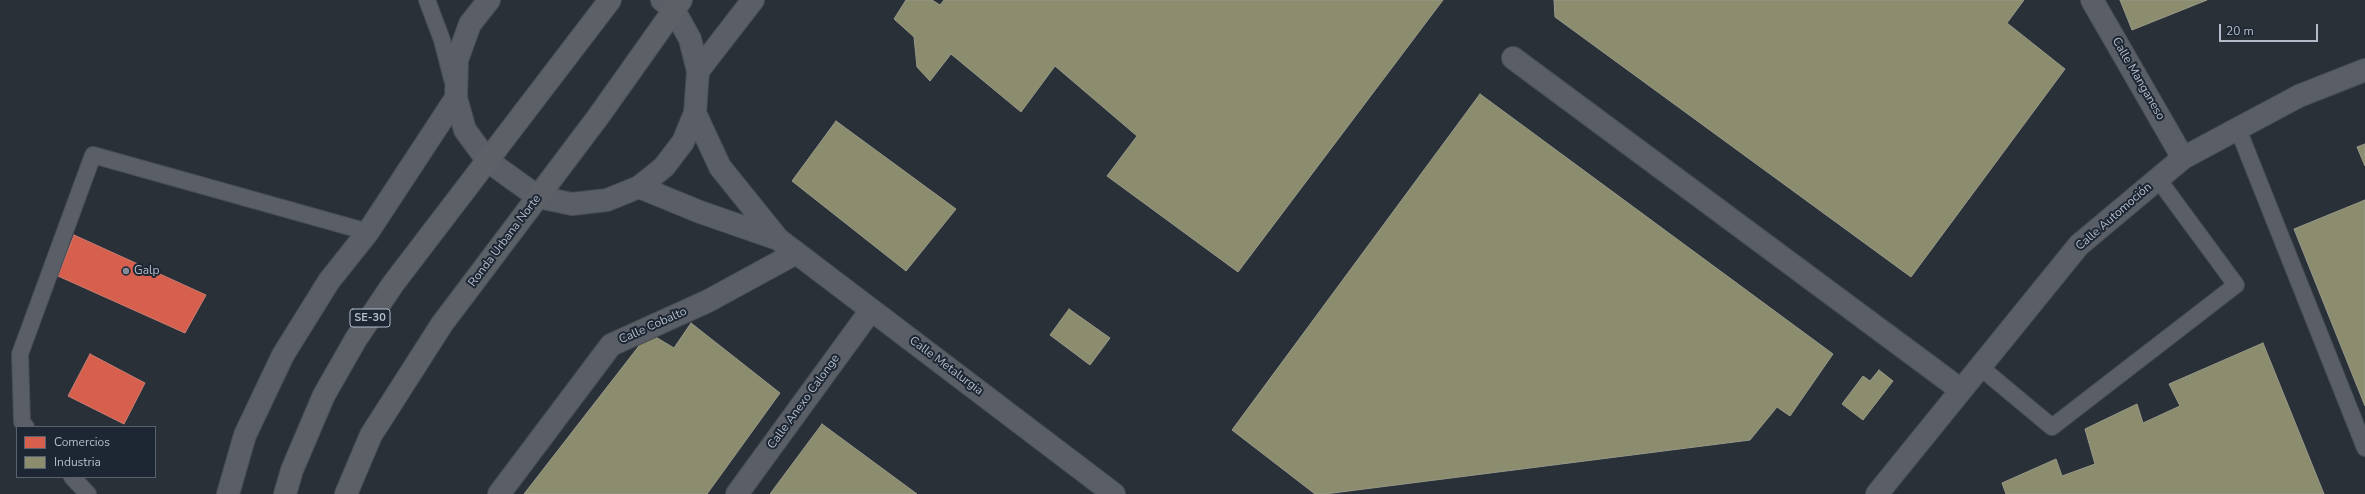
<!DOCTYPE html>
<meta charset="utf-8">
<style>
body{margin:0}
#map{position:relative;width:2365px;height:494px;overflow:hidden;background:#2a3038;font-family:"Nunito Sans",sans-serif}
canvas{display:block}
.legend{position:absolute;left:16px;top:426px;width:140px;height:52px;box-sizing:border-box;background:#1d2633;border:1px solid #59626f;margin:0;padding:5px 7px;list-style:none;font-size:12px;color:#b4bcc9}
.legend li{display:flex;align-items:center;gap:8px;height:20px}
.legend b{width:20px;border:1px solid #59626f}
.scale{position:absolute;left:2219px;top:24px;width:99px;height:18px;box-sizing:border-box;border:2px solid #b4bcc9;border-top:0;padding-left:5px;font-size:12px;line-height:14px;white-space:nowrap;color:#b4bcc9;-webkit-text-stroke:3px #1d2633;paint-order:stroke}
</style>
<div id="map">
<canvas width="2365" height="494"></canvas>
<ul class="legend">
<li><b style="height:11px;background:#d6604d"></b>Comercios</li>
<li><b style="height:11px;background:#8c8c6e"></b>Industria</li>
</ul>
<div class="scale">20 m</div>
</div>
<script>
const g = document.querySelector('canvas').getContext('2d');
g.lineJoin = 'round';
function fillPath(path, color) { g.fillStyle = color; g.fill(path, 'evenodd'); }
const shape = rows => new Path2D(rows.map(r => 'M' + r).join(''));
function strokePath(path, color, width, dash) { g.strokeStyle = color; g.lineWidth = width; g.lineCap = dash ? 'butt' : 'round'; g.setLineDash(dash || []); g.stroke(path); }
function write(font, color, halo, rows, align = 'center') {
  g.font = font + ' "Nunito Sans",sans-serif'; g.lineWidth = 4; g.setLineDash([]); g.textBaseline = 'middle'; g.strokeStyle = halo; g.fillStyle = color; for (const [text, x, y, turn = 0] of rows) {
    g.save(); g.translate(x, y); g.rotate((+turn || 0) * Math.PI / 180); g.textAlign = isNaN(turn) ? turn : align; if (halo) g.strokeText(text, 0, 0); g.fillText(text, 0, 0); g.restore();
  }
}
const shops = shape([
 [74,235,206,295,185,333,58,276,74,235],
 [90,354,145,383,124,424,68,396,90,354]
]);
const industry = shape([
 [906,0,932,0,940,5,944,0,1443,0,1238,272,1107,176,1137,136,1055,66,1021,112,951,54,930,81,917,67,914,37,894,19,906,0],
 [1554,0,2024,0,2007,23,2065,69,1911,277,1555,17,1554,0],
 [2120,0,2207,0,2132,30,2120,0],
 [1480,94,1833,354,1790,416,1777,407,1750,440,1325,494,1315,494,1232,430,1480,94],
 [836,121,956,209,906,271,792,181,836,121],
 [2365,144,2365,166,2357,147,2365,144],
 [2365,200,2365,406,2294,229,2365,200],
 [1069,309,1110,338,1090,365,1050,335,1069,309],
 [691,323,780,393,707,494,524,494,649,333,674,348,691,323],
 [2263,343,2324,494,2006,494,2002,483,2056,459,2062,476,2095,464,2085,429,2137,404,2143,423,2180,406,2169,384,2263,343],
 [1879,370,1893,381,1863,420,1842,404,1863,376,1870,381,1879,370],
 [822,424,917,494,770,494,822,424]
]);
const lane = shape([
 [427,0,442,40,452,79],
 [2238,129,2365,448],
 [1980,367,2052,427,2236,285,2158,179],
 [26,427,22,422,20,354,93,155,368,232],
 [72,477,88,494]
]);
const street = shape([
 [489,0,470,24,457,60,456,98,465,130,488,161,538,197,572,204,607,200,639,187,664,167,683,142,695,113,698,71,690,39,674,10,662,0],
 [2092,0,2183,158],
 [1513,58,1961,390],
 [698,71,753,0],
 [695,113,720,167,778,239,1114,494],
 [639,187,700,212,778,239],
 [228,494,245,435,283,355,329,281,368,232,456,98],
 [499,494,611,345,708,301,796,253],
 [737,494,871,310],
 [1877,494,2079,245,2183,158,2299,96,2365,70]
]);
const primary = shape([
 [285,494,292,470,324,395,356,339,393,284,610,0],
 [346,494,371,435,442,324,598,117,681,0]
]);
const markers = [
 [126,271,4,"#848b96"]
];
const shields = [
 [370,318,40]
];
const shieldNames = [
 ["SE-30",370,318]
];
const streetNames = [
 ["Calle Manganeso",2138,79,60],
 ["Calle Automoción",2114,217,-41],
 ["Ronda Urbana Norte",505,241,-53],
 ["Calle Cobalto",653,326,-24],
 ["Calle Metalurgia",946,366,37],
 ["Calle Anexo Calonge",804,402,-54]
];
const poiNames = [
 ["Galp",134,271]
];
fillPath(shops, '#d6604d');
strokePath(shops, '#cc7c72', 1);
fillPath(industry, '#8c8c6e');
strokePath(industry, '#989a89', 1);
strokePath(lane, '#484c53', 18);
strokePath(street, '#484c53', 24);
strokePath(primary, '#484c55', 24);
strokePath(lane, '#5a5e66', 16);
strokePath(street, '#5a5e66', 22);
strokePath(primary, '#5c6168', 22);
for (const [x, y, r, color] of markers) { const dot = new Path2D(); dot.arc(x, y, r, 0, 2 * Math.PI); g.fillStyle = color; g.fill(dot); strokePath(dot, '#1d2633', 1.5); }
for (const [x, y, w] of shields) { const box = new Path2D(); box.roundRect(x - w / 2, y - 9, w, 18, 3); g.fillStyle = '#1d2633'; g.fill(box); strokePath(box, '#b4bcc9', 1); }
write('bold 11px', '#b4bcc9', null, shieldNames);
write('12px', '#b4bcc9', '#1d2633', streetNames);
write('12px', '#b4bcc9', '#1d2633', poiNames, 'left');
</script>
